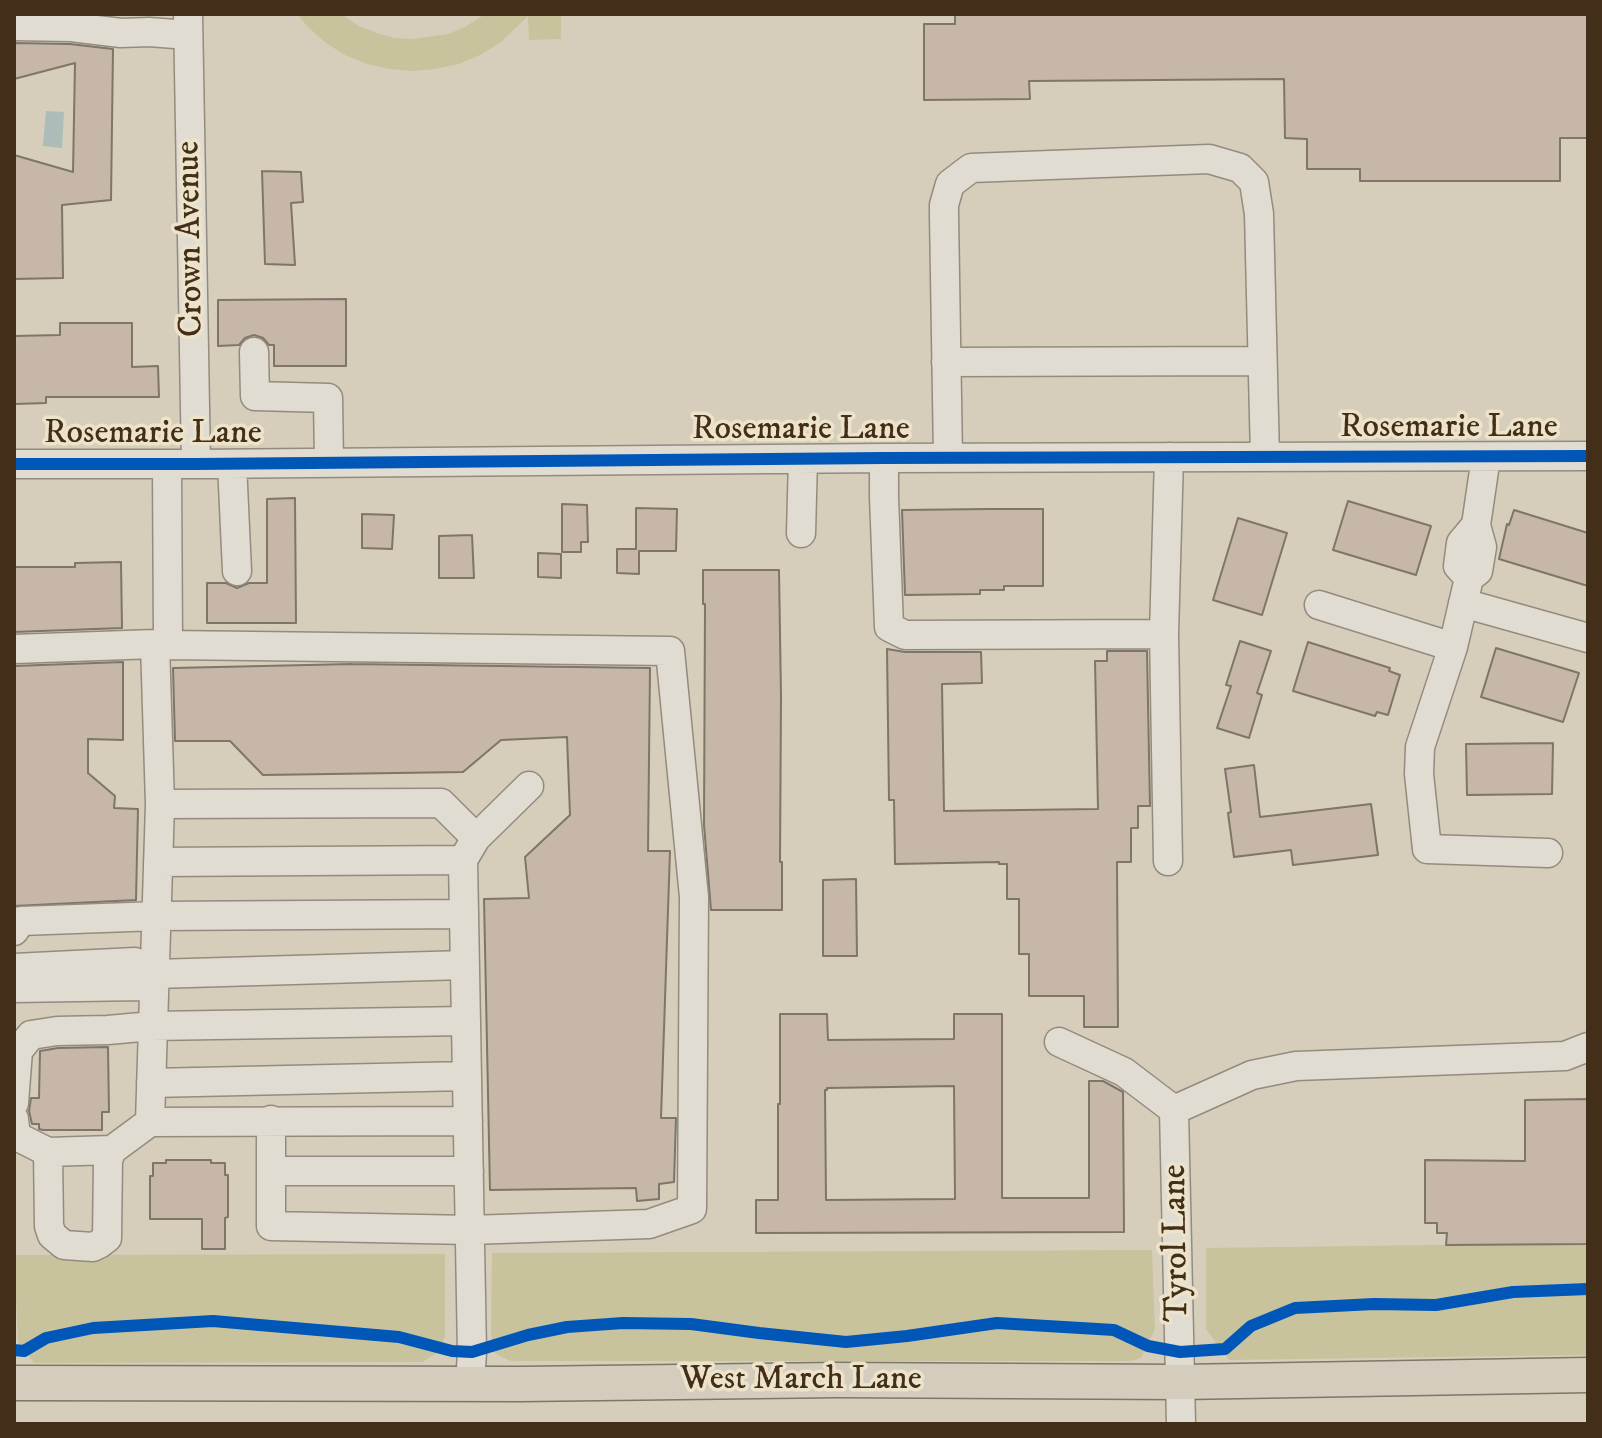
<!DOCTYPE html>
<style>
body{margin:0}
#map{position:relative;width:1602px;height:1438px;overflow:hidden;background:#d6ceba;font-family:"IM FELL DW Pica",serif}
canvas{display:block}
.frame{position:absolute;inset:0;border:16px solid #422e19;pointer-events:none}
</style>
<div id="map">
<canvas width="1602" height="1438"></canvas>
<div class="frame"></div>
</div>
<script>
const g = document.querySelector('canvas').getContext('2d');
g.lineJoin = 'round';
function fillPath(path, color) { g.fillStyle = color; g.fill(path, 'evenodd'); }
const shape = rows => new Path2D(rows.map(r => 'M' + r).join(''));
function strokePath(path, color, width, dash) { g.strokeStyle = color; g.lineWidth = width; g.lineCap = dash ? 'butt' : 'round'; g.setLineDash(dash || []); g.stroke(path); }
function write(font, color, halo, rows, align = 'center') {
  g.font = font + ' "IM FELL DW Pica",serif'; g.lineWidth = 7; g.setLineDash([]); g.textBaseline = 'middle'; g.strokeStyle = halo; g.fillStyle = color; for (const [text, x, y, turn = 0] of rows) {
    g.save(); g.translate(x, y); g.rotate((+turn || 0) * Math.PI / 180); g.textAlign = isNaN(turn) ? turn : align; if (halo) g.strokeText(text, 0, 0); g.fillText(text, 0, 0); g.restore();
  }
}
const green = shape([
 [297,14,341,14,359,26,377,33,394,38,412,39,448,34,465,27,485,14,561,14,561,39,529,40,528,16,500,43,480,55,459,64,435,69,413,71,389,69,367,64,345,55,326,43,308,27],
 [1588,1243,1588,1355,1229,1360,1206,1329,1206,1248],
 [1152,1250,1155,1329,1141,1358,1129,1361,510,1361,495,1353,491,1333,492,1253],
 [445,1254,445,1337,437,1353,422,1362,34,1363,18,1342,14,1255]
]);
const water = shape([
 [46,111,64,112,62,148,43,146]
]);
const building = shape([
 [955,14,1588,14,1588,138,1560,138,1560,181,1360,181,1360,169,1307,169,1307,139,1285,138,1284,79,1029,81,1030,99,924,100,924,24,955,24,955,14],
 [14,43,70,44,113,49,111,200,62,205,63,278,14,279,14,155,73,172,75,63,14,79,14,43],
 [262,171,301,172,303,202,291,203,295,265,265,264,262,171],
 [346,299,346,366,274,366,274,345,269,345,263,338,254,335,245,338,239,345,218,346,218,300,346,299],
 [60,323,132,323,132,367,158,366,159,397,46,397,46,403,15,404,14,336,60,335,60,323],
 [295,498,296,623,207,623,207,583,226,583,237,588,249,583,267,583,267,499,295,498],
 [1348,501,1431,526,1416,575,1333,550,1348,501],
 [562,504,587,505,588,542,581,542,581,552,562,552,562,504],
 [636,508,677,509,676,551,639,551,639,574,617,573,617,549,636,549,636,508],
 [989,509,1043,509,1043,586,1004,586,1004,590,980,590,980,594,905,595,902,510,989,509],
 [1514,510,1588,533,1588,586,1499,559,1507,524,1509,525,1514,510],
 [362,514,394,515,392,549,362,548,362,514],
 [1238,518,1287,533,1262,615,1213,600,1238,518],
 [472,535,474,578,439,578,439,536,472,535],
 [538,553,561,554,561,578,538,577,538,553],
 [121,562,122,628,14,632,14,567,75,567,75,563,121,562],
 [703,570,779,570,781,697,780,862,782,862,782,910,711,910,704,825,705,604,703,604,703,570],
 [1240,641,1271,651,1257,693,1262,695,1249,738,1217,728,1231,686,1226,685,1240,641],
 [1308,642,1390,668,1389,671,1400,675,1388,715,1377,712,1375,716,1293,691,1308,642],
 [1496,648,1579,673,1563,722,1481,697,1496,648],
 [887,649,905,652,981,652,982,683,942,684,944,811,1098,809,1095,661,1107,661,1107,651,1147,651,1150,806,1138,806,1138,828,1131,828,1131,862,1117,862,1118,1027,1084,1027,1084,996,1029,996,1029,954,1019,954,1019,899,1007,899,1007,864,999,864,999,862,895,864,894,800,889,800,887,649],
 [123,662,123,740,88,739,88,773,115,796,114,808,138,809,136,900,14,906,14,666,123,662],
 [352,664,650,668,648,851,670,851,661,1118,676,1118,674,1182,659,1184,659,1199,637,1201,636,1188,490,1190,484,899,529,898,525,857,570,815,567,737,501,740,463,772,263,775,230,741,175,741,173,668,352,664],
 [1553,743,1552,794,1467,795,1466,744,1553,743],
 [1254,765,1260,817,1371,804,1378,855,1293,865,1291,850,1234,857,1228,813,1231,812,1225,769,1254,765],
 [856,879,857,956,823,956,823,880,856,879],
 [780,1014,827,1014,828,1040,954,1039,954,1014,1002,1014,1002,1198,1089,1198,1089,1081,1103,1081,1123,1092,1124,1232,756,1233,756,1200,778,1200,778,1104,780,1104,780,1014],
 [954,1086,955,1199,826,1200,825,1090,827,1090,827,1088,954,1086],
 [108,1047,109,1112,102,1112,102,1130,43,1130,39,1129,39,1124,32,1124,29,1111,31,1098,39,1098,40,1051,58,1048,108,1047],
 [1588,1099,1588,1244,1446,1245,1447,1233,1437,1233,1437,1223,1425,1223,1425,1160,1525,1161,1525,1100,1588,1099],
 [166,1160,211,1160,211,1163,225,1163,225,1175,228,1175,228,1217,225,1218,225,1249,202,1249,202,1219,150,1219,150,1176,153,1176,153,1163,166,1163,166,1160]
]);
const minor = shape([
 [188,14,196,464],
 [14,26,71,27,121,33,149,32,188,35],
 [254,352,255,396,328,398,329,463],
 [946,362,1262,361],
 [1486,457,1476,525,1482,547,1478,571,1469,578,1453,647,1420,747,1419,774,1427,849,1548,853],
 [884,458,884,497,889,627,905,635,1164,634,1169,457],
 [948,458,944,215,944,205,950,184,971,168,1209,159,1240,168,1254,182,1259,214,1265,457],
 [14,464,196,464,884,458,1588,456],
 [232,464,237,571],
 [801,533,803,459],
 [1469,578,1458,566,1461,543,1476,525],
 [1463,603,1588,638],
 [1319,605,1453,647],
 [1164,634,1168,861],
 [155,644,168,645,167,464],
 [168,645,670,651,694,897,692,1209,649,1224,470,1230,271,1226,271,1120],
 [14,649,155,644,160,804],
 [158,862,463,860],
 [14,931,21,921,157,916,464,914],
 [14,968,135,962,155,974,465,965],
 [14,988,142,986,155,974],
 [1059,1042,1124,1072,1174,1110],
 [151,1083,467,1076],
 [14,1103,18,1051,31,1035,57,1031,108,1030,152,1026,466,1021],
 [1174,1110,1252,1075,1296,1066,1565,1056,1588,1047],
 [1174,1110,1181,1424],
 [14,1119,16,1136,48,1152],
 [468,1121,150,1122,160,804,441,803,476,838],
 [112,1150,48,1152,49,1226,52,1235,64,1245,93,1247,99,1244,107,1238,108,1160,112,1150,150,1122],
 [271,1171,469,1171],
 [470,1384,472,1352,463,860,476,838,529,786]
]);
const major = shape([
 [14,1383,521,1384,837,1380,1181,1382,1588,1375]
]);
const cycleway = shape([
 [14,464,196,464,884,458,1588,456],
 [14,1350,24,1351,46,1338,93,1328,213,1321,399,1337,452,1351,472,1352,528,1335,567,1327,623,1323,691,1324,759,1333,846,1342,907,1336,997,1323,1114,1330,1148,1346,1180,1352,1225,1349,1251,1326,1295,1308,1374,1304,1436,1305,1513,1292,1588,1289]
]);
const streetNames = [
 ["Crown Avenue",192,239,-91],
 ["Rosemarie Lane",1449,429],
 ["Rosemarie Lane",801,431],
 ["Rosemarie Lane",153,435],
 ["Tyrol Lane",1178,1243,-91],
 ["West March Lane",801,1381]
];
fillPath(green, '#c8c39c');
fillPath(water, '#adbcb8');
fillPath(building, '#c6b7a8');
strokePath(building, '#7d7669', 2);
strokePath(minor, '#938b7e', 31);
strokePath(major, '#7d7669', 37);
strokePath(minor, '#e0dcd1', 28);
strokePath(major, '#d4ccbd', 34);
strokePath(cycleway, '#0057b8', 12);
write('34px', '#422e19', '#ede3ca', streetNames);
</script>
